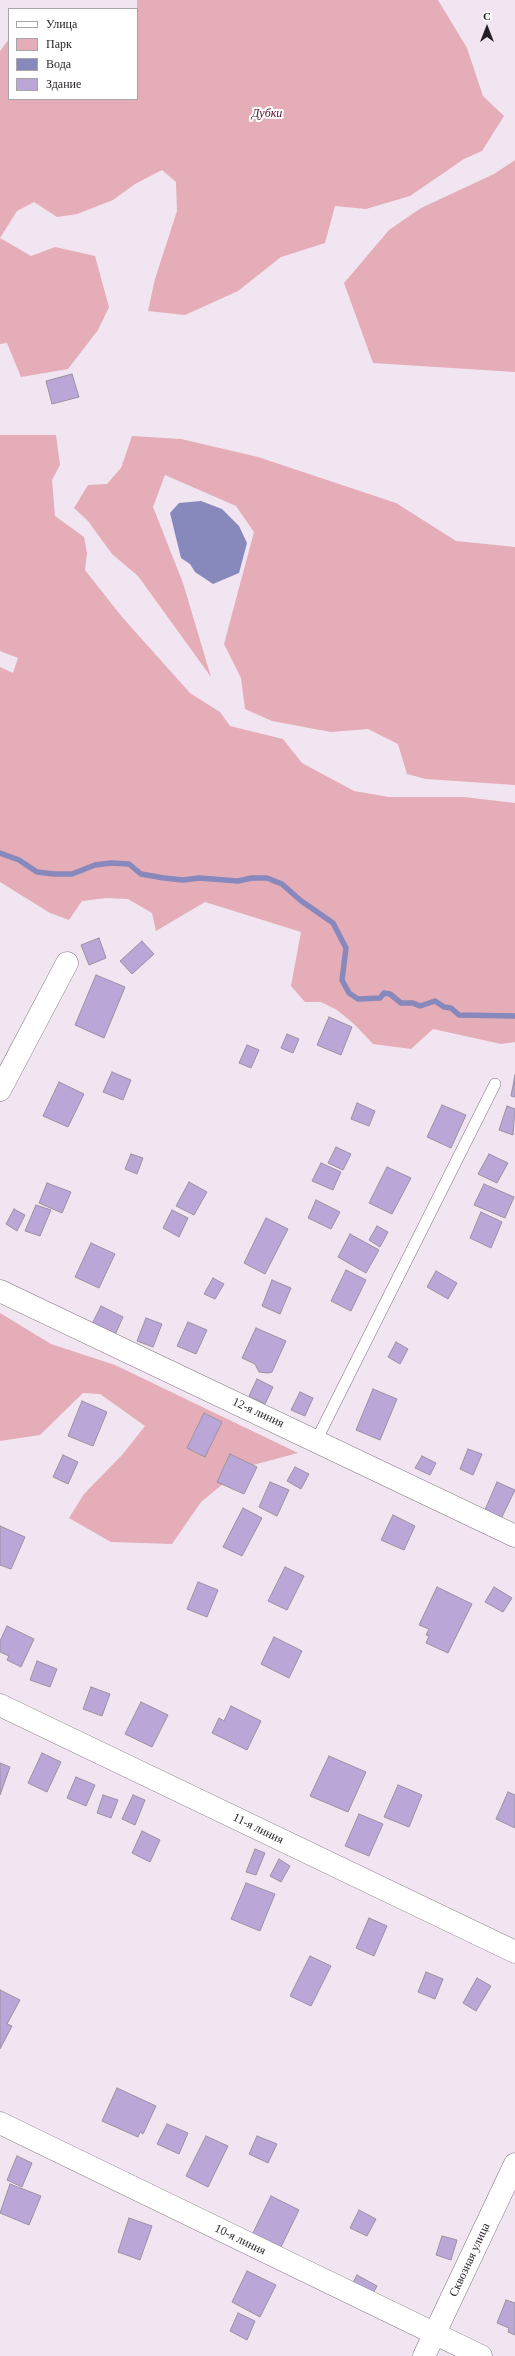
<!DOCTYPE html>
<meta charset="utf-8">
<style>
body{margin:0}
#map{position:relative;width:515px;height:2356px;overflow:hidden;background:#f0e5f0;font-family:"Times New Roman",serif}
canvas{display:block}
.legend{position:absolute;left:8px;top:8px;width:130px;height:92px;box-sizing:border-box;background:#fff;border:1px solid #a7a5a7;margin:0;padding:5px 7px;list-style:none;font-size:12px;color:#231e23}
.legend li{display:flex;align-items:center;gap:8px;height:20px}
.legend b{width:20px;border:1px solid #a7a5a7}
.north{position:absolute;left:467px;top:8px;width:40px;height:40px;-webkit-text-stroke:3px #fff;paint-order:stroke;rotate:0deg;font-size:11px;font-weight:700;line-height:16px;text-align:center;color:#231e23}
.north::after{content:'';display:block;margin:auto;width:14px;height:18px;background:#231e23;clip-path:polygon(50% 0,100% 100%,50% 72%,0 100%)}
</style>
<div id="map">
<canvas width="515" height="2356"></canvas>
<ul class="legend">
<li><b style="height:5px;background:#fff"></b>Улица</li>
<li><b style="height:11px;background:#e5adb7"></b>Парк</li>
<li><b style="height:11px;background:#8788bb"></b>Вода</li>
<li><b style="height:11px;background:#bba6d8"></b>Здание</li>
</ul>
<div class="north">С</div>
</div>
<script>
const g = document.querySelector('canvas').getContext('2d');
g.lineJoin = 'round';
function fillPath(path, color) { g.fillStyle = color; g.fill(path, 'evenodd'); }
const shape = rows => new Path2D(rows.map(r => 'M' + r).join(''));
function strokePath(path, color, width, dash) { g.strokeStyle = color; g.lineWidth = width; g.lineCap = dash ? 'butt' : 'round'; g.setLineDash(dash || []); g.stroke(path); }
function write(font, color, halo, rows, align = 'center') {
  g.font = font + ' "Times New Roman",serif'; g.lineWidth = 4; g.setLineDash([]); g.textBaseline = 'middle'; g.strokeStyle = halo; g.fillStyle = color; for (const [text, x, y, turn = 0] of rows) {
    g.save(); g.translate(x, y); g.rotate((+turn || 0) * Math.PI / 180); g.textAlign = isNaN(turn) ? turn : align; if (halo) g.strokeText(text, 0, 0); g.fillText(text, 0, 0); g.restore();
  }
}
const green = shape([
 [137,0,438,0,467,48,483,96,504,116,482,151,464,159,410,196,366,209,335,206,325,243,281,257,238,291,185,315,148,311,155,279,177,211,176,182,162,170,135,184,113,200,77,214,57,217,34,202,17,211,0,238,31,256,55,247,95,256,109,307,98,330,68,369,21,377,7,343,0,344,0,51,9,39,9,99,137,99],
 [515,160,515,372,373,363,344,283,389,230,421,208,494,174],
 [0,435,56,435,60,465,52,480,55,516,84,537,87,553,85,570,122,617,190,693,220,712,230,726,283,739,302,763,354,791,389,797,464,797,515,803,515,1042,501,1044,433,1029,411,1049,373,1044,354,1024,337,1010,321,1002,305,1002,291,986,301,932,205,902,156,931,152,913,128,899,106,898,82,901,69,920,50,913,0,882,0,667,13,673,18,658,0,651],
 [132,436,181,439,258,457,396,503,456,541,515,547,515,785,426,779,407,774,398,744,368,729,331,732,272,721,245,709,241,678,224,644,254,532,236,506,165,475,153,507,183,583,211,677,138,576,112,554,88,521,74,508,88,485,107,484,121,468],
 [0,1313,51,1344,115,1365,298,1453,253,1465,235,1474,201,1502,172,1544,111,1542,69,1518,84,1494,122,1455,145,1426,100,1394,83,1393,40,1435,0,1441]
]);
const water = shape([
 [201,501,222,509,239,526,247,543,239,573,213,584,195,572,190,564,181,558,170,513,179,503]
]);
const stream = shape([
 [0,853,19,860,37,872,54,874,72,874,95,865,111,863,129,864,141,874,164,878,183,880,199,878,238,881,252,878,267,878,282,884,300,900,333,923,346,948,342,980,349,993,358,999,380,998,384,993,390,994,401,1003,413,1003,420,1006,435,1001,444,1007,451,1008,459,1015,515,1016]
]);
const building = shape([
 [72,374,79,397,52,404,46,381,72,374],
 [99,938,106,958,89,965,81,945,99,938],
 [142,941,154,954,132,974,120,961,142,941],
 [96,975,125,987,104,1038,75,1025,96,975],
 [329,1017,352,1027,341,1055,317,1045,329,1017],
 [287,1034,299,1039,293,1053,281,1048,287,1034],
 [247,1045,259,1050,251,1068,239,1063,247,1045],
 [112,1072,131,1080,123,1100,103,1092,112,1072],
 [515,1075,515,1097,511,1096,515,1075],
 [59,1082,84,1094,68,1127,43,1116,59,1082],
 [357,1103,375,1111,369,1126,351,1119,357,1103],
 [442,1105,466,1115,451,1148,427,1137,442,1105],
 [507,1106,515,1109,513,1135,499,1130,507,1106],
 [336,1147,351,1154,343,1170,328,1163,336,1147],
 [131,1154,143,1158,137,1174,125,1169,131,1154],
 [489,1154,508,1163,497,1183,478,1174,489,1154],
 [321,1163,341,1172,333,1190,312,1181,321,1163],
 [387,1167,411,1178,392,1214,369,1203,387,1167],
 [189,1182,207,1192,194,1215,176,1206,189,1182],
 [47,1183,71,1192,62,1213,39,1203,47,1183],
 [484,1184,514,1197,505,1218,474,1205,484,1184],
 [316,1200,340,1212,331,1229,308,1218,316,1200],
 [36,1205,51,1210,40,1236,25,1231,36,1205],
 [14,1209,25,1215,17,1231,6,1224,14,1209],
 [172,1210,188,1218,179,1237,163,1228,172,1210],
 [481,1212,502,1222,491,1248,470,1238,481,1212],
 [266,1218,288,1229,265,1274,244,1263,266,1218],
 [377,1226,388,1232,380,1247,369,1240,377,1226],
 [350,1234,379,1250,366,1273,338,1257,350,1234],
 [91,1243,115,1254,99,1288,75,1277,91,1243],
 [346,1270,366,1280,351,1311,331,1301,346,1270],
 [436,1271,457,1283,448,1299,427,1287,436,1271],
 [213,1278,224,1284,215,1299,204,1294,213,1278],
 [272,1280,291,1288,280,1314,262,1306,272,1280],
 [101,1306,123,1317,115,1335,92,1324,101,1306],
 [146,1318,162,1324,153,1347,137,1341,146,1318],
 [188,1322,207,1330,196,1354,177,1346,188,1322],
 [256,1328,286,1341,272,1372,268,1373,259,1372,255,1364,242,1358,256,1328],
 [396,1342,408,1349,400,1364,388,1357,396,1342],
 [257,1379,273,1387,265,1404,249,1396,257,1379],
 [373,1389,397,1399,380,1440,356,1430,373,1389],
 [300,1392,313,1398,305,1416,291,1410,300,1392],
 [82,1401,107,1412,93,1446,68,1436,82,1401],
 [204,1413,222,1422,205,1457,187,1448,204,1413],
 [468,1449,482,1454,473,1475,460,1469,468,1449],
 [230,1454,257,1467,244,1494,217,1482,230,1454],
 [63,1455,78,1462,68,1484,53,1477,63,1455],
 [422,1456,436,1463,430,1475,415,1468,422,1456],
 [295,1467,309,1474,301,1489,287,1481,295,1467],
 [270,1482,289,1490,277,1516,259,1507,270,1482],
 [497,1482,515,1490,501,1519,484,1512,497,1482],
 [243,1508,262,1518,242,1556,223,1547,243,1508],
 [393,1515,415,1526,404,1550,381,1540,393,1515],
 [0,1526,25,1537,11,1569,0,1565,0,1526],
 [285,1567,304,1576,287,1610,268,1601,285,1567],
 [198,1582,218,1590,207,1617,187,1609,198,1582],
 [437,1587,472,1604,448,1653,426,1643,429,1636,426,1635,429,1629,419,1625,437,1587],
 [494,1587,512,1598,503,1612,485,1602,494,1587],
 [7,1626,34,1639,21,1667,7,1660,9,1656,0,1652,0,1641,7,1626],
 [274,1637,302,1651,289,1678,261,1664,274,1637],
 [37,1661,57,1669,50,1687,30,1680,37,1661],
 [91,1687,110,1694,102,1716,83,1709,91,1687],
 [141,1702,168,1715,152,1747,125,1734,141,1702],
 [231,1706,261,1721,247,1750,212,1733,219,1718,224,1721,231,1706],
 [42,1753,61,1762,47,1792,28,1783,42,1753],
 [329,1756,366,1772,348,1812,310,1796,329,1756],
 [0,1763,10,1767,0,1795,0,1763],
 [76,1777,95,1785,86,1806,67,1798,76,1777],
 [398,1785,422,1795,409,1827,384,1817,398,1785],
 [508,1792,515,1795,515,1828,496,1819,508,1792],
 [103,1795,118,1800,111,1818,97,1813,103,1795],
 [133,1795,145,1800,135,1825,122,1819,133,1795],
 [359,1814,383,1824,369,1856,345,1846,359,1814],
 [142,1831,160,1840,150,1862,132,1853,142,1831],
 [255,1849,265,1853,256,1875,246,1872,255,1849],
 [279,1859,290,1866,281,1882,270,1876,279,1859],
 [246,1883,275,1894,260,1931,231,1919,246,1883],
 [369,1918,387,1926,374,1956,356,1948,369,1918],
 [310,1956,331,1966,311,2006,290,1996,310,1956],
 [426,1972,443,1979,435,1999,418,1992,426,1972],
 [477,1978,491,1986,476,2011,463,2003,477,1978],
 [0,1990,20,2000,7,2024,12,2026,0,2049,0,1990],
 [117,2088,156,2106,143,2134,140,2132,138,2137,102,2121,117,2088],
 [167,2124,188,2133,179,2154,157,2144,167,2124],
 [206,2136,228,2146,208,2187,186,2176,206,2136],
 [257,2136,277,2144,268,2163,249,2154,257,2136],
 [17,2156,32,2163,22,2187,7,2180,17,2156],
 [10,2184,41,2196,29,2225,0,2213,10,2184],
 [271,2196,299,2210,279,2251,251,2237,271,2196],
 [359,2210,376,2219,367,2236,350,2228,359,2210],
 [129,2218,152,2226,140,2260,118,2252,129,2218],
 [442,2236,457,2240,451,2260,436,2255,442,2236],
 [247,2271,276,2285,260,2317,232,2302,247,2271],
 [357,2275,377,2286,368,2303,348,2292,357,2275],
 [506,2300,515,2303,515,2335,508,2332,509,2328,497,2323,506,2300],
 [238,2313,255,2321,247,2340,230,2331,238,2313]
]);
const service = shape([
 [316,1441,495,1084]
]);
const minor = shape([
 [0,1090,67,963],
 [0,1291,515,1536],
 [0,1705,515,1952],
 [0,2123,481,2356],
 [424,2356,515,2164]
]);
const parkNames = [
 ["Дубки",267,114]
];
const streetNames = [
 ["12-я линия",258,1413,25],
 ["11-я линия",258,1829,26],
 ["10-я линия",240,2240,26],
 ["Сквозная улица",470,2260,-65]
];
fillPath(green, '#e5adb7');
fillPath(water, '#8788bb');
strokePath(stream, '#8788bb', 5.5);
fillPath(building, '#bba6d8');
strokePath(building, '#9993a0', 1);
strokePath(service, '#7d737d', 12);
strokePath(minor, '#7d737d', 23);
strokePath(service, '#fff', 11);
strokePath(minor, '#fff', 22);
write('italic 12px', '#550d25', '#fff', parkNames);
write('12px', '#231e23', '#fff', streetNames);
</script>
